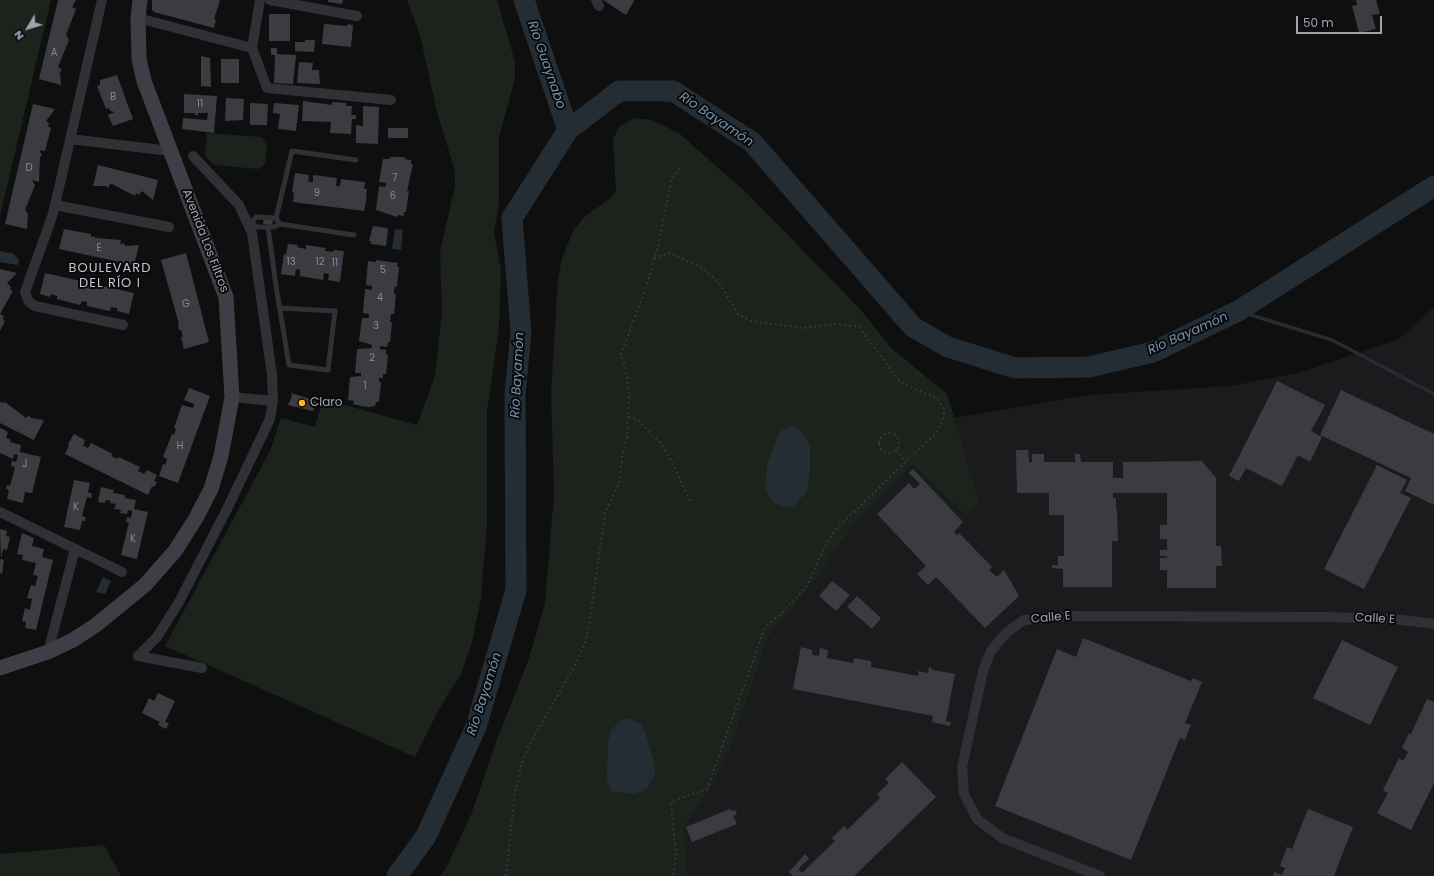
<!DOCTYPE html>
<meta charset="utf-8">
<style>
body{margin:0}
#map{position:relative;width:1434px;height:876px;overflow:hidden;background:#0f0f10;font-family:Poppins,sans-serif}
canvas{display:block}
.north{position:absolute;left:8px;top:8px;width:40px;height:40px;-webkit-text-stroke:3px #0a0a0b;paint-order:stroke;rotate:232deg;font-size:11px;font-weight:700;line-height:16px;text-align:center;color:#9fa4b2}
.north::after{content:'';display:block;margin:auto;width:14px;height:18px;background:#9fa4b2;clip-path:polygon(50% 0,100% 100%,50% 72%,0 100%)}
.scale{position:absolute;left:1296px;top:16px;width:86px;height:18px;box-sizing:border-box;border:2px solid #9fa4b2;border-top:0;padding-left:5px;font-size:12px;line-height:14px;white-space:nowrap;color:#9fa4b2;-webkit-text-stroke:3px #0a0a0b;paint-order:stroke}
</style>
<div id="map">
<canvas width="1434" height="876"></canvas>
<div class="north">N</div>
<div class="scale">50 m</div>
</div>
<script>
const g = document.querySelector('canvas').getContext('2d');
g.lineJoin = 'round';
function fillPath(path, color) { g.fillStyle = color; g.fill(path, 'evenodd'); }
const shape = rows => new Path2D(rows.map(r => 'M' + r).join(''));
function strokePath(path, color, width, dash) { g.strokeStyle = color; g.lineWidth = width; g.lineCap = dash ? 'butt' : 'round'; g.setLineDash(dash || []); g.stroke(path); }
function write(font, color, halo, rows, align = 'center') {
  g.font = font + ' Poppins,sans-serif'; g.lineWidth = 4; g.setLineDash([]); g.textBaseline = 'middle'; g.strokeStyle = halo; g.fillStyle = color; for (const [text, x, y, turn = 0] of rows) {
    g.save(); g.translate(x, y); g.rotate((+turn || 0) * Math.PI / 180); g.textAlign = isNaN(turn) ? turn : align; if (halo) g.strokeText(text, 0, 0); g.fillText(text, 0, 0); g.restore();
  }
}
const built = shape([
 [1434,307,1434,876,688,876,684,828,709,790,728,754,749,696,768,638,815,581,833,553,856,522,912,463,965,515,978,502,954,418,1088,395,1230,386,1299,373,1399,339]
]);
const green = shape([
 [0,0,51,0,0,216],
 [407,0,497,0,515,62,515,79,499,137,499,205,494,232,501,270,499,327,487,412,487,525,481,597,472,642,461,674,439,709,415,757,165,646,270,451,281,418,315,427,323,399,417,425,435,376,442,312,440,252,455,186,455,171,437,112,420,35],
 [634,118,651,120,679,133,750,196,861,310,891,348,947,394,979,502,965,515,912,464,856,522,833,553,815,581,768,638,749,696,728,754,709,790,684,828,688,876,440,876,445,870,471,815,496,742,528,661,545,604,554,494,551,394,558,278,562,259,573,231,585,216,611,198,616,190,613,139,619,127],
 [207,133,261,137,267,145,265,163,259,169,214,165,205,156],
 [104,845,121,876,0,876,0,854]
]);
const water = shape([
 [395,229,403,230,401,250,392,249],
 [0,251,14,254,19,260,18,265,0,262],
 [791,425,802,432,810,446,810,470,807,491,794,506,785,508,773,502,765,490,767,464,780,432],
 [103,577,111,581,105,594,96,592],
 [624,718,633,720,640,724,645,731,655,767,655,773,648,787,640,792,633,794,615,792,610,789,607,779,608,742,611,730]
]);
const stream = shape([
 [1238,311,1332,340,1434,394]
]);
const river = shape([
 [524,0,568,130],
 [397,876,426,836,476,727,516,590,515,394,521,333,512,218,568,130,619,91,673,91,752,142,913,327,948,347,1015,368,1089,367,1153,352,1238,311,1434,186]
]);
const building = shape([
 [58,0,76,0,72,7,76,9,66,35,69,40,58,67,62,70,60,72,61,85,39,79],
 [152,0,220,0,214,19,216,20,214,28,154,12,152,10],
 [328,0,343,0,342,4,328,2],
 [603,0,633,0,634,1,626,15],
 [1356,0,1376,0,1380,14,1372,15,1376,29,1359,33,1352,6,1357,5],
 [269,14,290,14,290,41,269,41],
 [324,24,347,26,348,24,353,25,351,47,322,44],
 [305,40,315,40,314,52,295,51,295,42,305,42],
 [271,48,277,48,277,54,296,55,293,84,274,83,275,55,271,55],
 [201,56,210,58,211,87,201,86],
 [221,59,239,59,239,83,221,83],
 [299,62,313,63,312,70,319,70,320,84,297,83],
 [117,75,133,119,113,126,108,115,115,112,110,111,109,108,106,109,97,86,100,85,100,80],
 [184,94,217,96,214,133,182,129,183,118,207,120,208,113,198,113,198,115,195,115,195,113,184,113],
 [226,98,244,99,243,120,225,121],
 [303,101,332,105,332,102,346,103,346,106,352,106,351,115,356,115,356,119,352,119,351,134,330,133,331,122,302,121],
 [250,103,268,104,267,125,250,125],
 [274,103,299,105,296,131,278,129,280,114,273,113],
 [33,104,55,109,46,121,49,123,48,126,51,128,45,151,39,150,42,155,40,157,39,182,32,180,35,185,25,210,28,214,27,229,5,224],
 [363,106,379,107,378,144,356,143,356,125,363,126],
 [388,128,408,128,408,138,388,138],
 [390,157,405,157,404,159,411,160,411,164,413,164,407,191,409,191,406,212,404,212,404,216,398,215,397,217,376,210,379,186,385,187,386,185,386,183,379,182,383,159,389,159],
 [98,165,158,180,153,200,142,191,139,195,136,193,135,196,112,184,110,184,108,188,106,186,93,186],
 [295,173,309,175,308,181,310,182,313,182,313,175,337,178,336,186,340,186,341,179,365,182,364,189,367,189,366,197,367,197,364,211,293,202,294,193,292,192],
 [264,219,273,220,272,225,263,224],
 [373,226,387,228,388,230,386,246,371,244,371,241,369,241],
 [64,229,91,234,91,238,93,236,96,238,121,240,120,245,123,243,126,246,139,245,134,265,59,249],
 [288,244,298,245,297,247,301,248,306,249,306,245,326,248,325,251,333,252,334,250,344,251,340,282,328,280,329,274,324,273,323,280,300,276,300,270,296,269,295,276,281,274,284,254,286,254],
 [186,253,209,342,184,349,181,337,183,337,181,330,179,330,178,325,179,324,161,260],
 [376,260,398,263,397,267,399,267,397,287,395,286,394,291,394,294,396,294,394,314,391,314,390,322,392,322,390,342,388,342,387,347,380,346,380,349,386,350,386,354,388,355,386,374,383,374,383,378,379,378,379,382,381,382,379,402,376,402,375,406,369,407,361,406,353,404,354,401,348,400,350,377,361,376,361,373,355,373,357,349,372,348,372,345,359,341,362,318,369,318,369,314,363,313,365,289,372,290,372,286,366,285,368,261,376,262],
 [0,269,17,273,7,283,11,287,10,290,13,291,0,314,4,316,3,320,5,321,0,331],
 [45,273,134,293,129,314,117,311,117,308,111,307,110,311,87,306,87,302,82,301,80,305,57,299,57,296,51,294,50,297,40,294],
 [1277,381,1325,405,1311,431,1322,437,1310,462,1298,455,1282,486,1246,468,1239,481,1229,476],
 [189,388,210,396,178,483,159,476,163,464,165,465,167,459,163,457,172,434,174,435,176,429,174,428,182,405,193,408,194,404,184,400],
 [1341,390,1434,434,1434,505,1405,491,1411,478,1320,435],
 [291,393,317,401,313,411,288,405,292,396],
 [0,402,4,403,5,402,26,418,29,415,31,418,44,420,34,440,0,423],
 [0,428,8,432,6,438,10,439,10,442,21,445,20,452,41,457,32,493,25,492,23,503,7,499,9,490,6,489,7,485,10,486,15,467,11,466,12,461,16,462,18,455,14,454,13,459,0,453],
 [74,434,85,440,83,446,88,448,91,443,113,454,111,456,118,459,119,457,140,467,138,471,144,474,147,470,157,475,154,481,157,482,154,487,152,486,148,495,65,454,69,445,68,444],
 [1016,450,1028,450,1029,462,1032,462,1032,454,1044,454,1044,462,1075,462,1075,454,1080,454,1081,462,1113,462,1113,478,1123,478,1123,462,1202,461,1216,478,1216,546,1221,546,1222,566,1216,566,1216,588,1167,588,1167,570,1160,570,1160,558,1167,558,1167,556,1160,556,1160,550,1167,550,1167,539,1160,539,1160,525,1167,525,1167,493,1113,493,1113,498,1116,498,1116,509,1117,509,1118,541,1112,541,1112,587,1063,587,1063,569,1052,568,1052,565,1058,565,1058,556,1064,556,1064,515,1049,515,1049,493,1017,493],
 [1377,465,1407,480,1400,493,1411,498,1364,589,1324,569],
 [913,469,963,522,954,532,957,535,959,533,992,567,989,570,997,577,1004,570,1019,596,985,628,936,577,928,585,917,574,926,566,877,514,909,483,914,489,920,484,909,473],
 [74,480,90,483,88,492,92,494,91,498,87,497,82,516,86,517,85,521,82,521,80,530,64,527],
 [101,487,114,490,113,493,125,495,125,498,136,500,134,509,148,512,137,559,121,555,129,522,126,522,127,517,131,518,132,511,128,510,127,514,120,513,121,510,114,509,116,504,110,503,111,501,106,500,105,503,98,502],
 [0,529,7,531,6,536,10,537,7,550,3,549,1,558],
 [22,533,34,538,32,546,44,549,42,557,53,560,36,630,25,628,26,622,22,621,25,608,30,610,32,599,27,598,31,585,35,586,38,576,33,575,36,563,22,560,23,555,17,554],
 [0,559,4,560,2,574,0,573],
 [832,581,850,595,836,611,819,596],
 [857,596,881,618,872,629,847,607],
 [1083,638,1191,681,1193,678,1202,682,1185,723,1191,725,1185,740,1180,738,1131,860,995,806,1057,649,1076,657],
 [1342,640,1398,667,1370,725,1313,698],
 [801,647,812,650,812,655,819,656,820,648,828,650,827,658,853,663,854,658,871,661,871,667,918,676,918,671,928,673,929,666,933,670,955,674,946,721,951,722,950,726,932,722,933,716,793,689],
 [158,693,175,701,165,722,169,723,166,729,158,725,160,722,142,713,149,698,154,701],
 [1427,699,1434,702,1434,783,1411,830,1377,813,1388,793,1383,790,1399,758,1403,761,1408,752,1402,748,1409,733,1411,734],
 [902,762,936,797,854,876,793,876,789,872,805,854,809,859,800,867,799,870,802,873,835,841,832,838,844,826,847,830,880,798,877,794,889,783,885,779],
 [730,809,731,811,735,810,737,814,733,816,737,824,692,842,686,827],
 [1308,809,1353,827,1334,876,1273,876,1274,872,1282,875,1285,868,1280,866,1287,847,1292,849]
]);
const path = shape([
 [654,258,670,253,704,269,720,284,738,314,750,321,802,328,835,324,859,327,897,378,904,384,938,399,944,409,944,417,937,432,835,530,822,552,807,586,781,614,765,627,707,789,675,800,671,805,676,856,673,876],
 [629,416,638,420,661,444,669,457,692,504],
 '879 443a10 10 0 1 1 20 0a10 10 0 1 1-20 0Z',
 [896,450,905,461],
 [506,876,515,792,522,763,529,745,573,669,584,646,588,633,605,513,619,483,622,457,627,438,629,394,627,375,621,354,646,287,658,246,672,179,681,166]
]);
const service = shape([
 [276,218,292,151,356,160],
 [248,221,252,222,256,227,274,227,280,224,276,218,256,217,252,222],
 [280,224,354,235],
 [268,227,276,286,289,365,328,370,335,311,280,308]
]);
const minor = shape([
 [102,0,53,214,25,292,29,302,35,306,123,325],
 [270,0,357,16],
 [596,0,599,6],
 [138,18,252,48,267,88,391,100],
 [252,48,260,0],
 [70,139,170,151],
 [193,156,239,205,252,233,272,375,273,401,270,419,227,509,179,602,157,637,138,656,202,668],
 [55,205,169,227],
 [232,397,273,401],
 [0,512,122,572],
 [48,652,75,549],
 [1100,876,1002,838,977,819,964,794,962,767,983,671,991,651,1007,632,1024,620,1074,616,1326,617,1394,619,1434,624]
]);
const secondary = shape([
 [0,668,48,652,73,640,96,625,145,585,175,551,196,518,211,489,221,456,232,397,226,297,144,81,139,59,138,18,140,0]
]);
const markers = [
 [302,403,4,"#fdb71a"]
];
const numberNames = [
 ["A",54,53],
 ["B",113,97],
 ["11",200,104],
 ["D",29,168],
 ["7",395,178],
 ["9",317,193],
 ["6",393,196],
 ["E",99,248],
 ["13",291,262],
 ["12",320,262],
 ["11",335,263],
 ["5",383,270],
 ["4",380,298],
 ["G",186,304],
 ["3",376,326],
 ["2",372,358],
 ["1",365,386],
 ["H",180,446],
 ["J",25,464],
 ["K",76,507],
 ["K",133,539]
];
const streetNames = [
 ["Avenida Los Filtros",205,241,69],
 ["Calle E",1051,618,-5],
 ["Calle E",1375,619,3]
];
const poiNames = [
 ["Claro",310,403]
];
const waterNames = [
 ["Río Guaynabo",546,65,71],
 ["Río Bayamón",716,120,34],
 ["Río Bayamón",1188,334,-24],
 ["Río Bayamón",518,375,-87],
 ["Río Bayamón",485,694,-72]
];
const neighbourhoodNames = [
 ["BOULEVARD",110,269],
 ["DEL RÍO I",110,284]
];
fillPath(built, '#1b1b1d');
fillPath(green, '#1b231c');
fillPath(water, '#252d34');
strokePath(stream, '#252d34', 3.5);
strokePath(river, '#252d34', 21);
fillPath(building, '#3b3c41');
strokePath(path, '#36373d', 2, [2, 3]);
strokePath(service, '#303136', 5);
strokePath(minor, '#303136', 10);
strokePath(secondary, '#3e3f46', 15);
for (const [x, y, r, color] of markers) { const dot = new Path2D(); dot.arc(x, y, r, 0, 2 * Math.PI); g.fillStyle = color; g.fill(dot); strokePath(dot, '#0a0a0b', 1.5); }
write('10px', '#868a96', null, numberNames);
write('12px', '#9fa4b2', '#0a0a0b', streetNames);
write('12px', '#9fa4b2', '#0a0a0b', poiNames, 'left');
write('italic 13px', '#7292b1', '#0a0a0b', waterNames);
g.letterSpacing = '1px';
write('13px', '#c0c4ce', '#0a0a0b', neighbourhoodNames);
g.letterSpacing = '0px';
</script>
